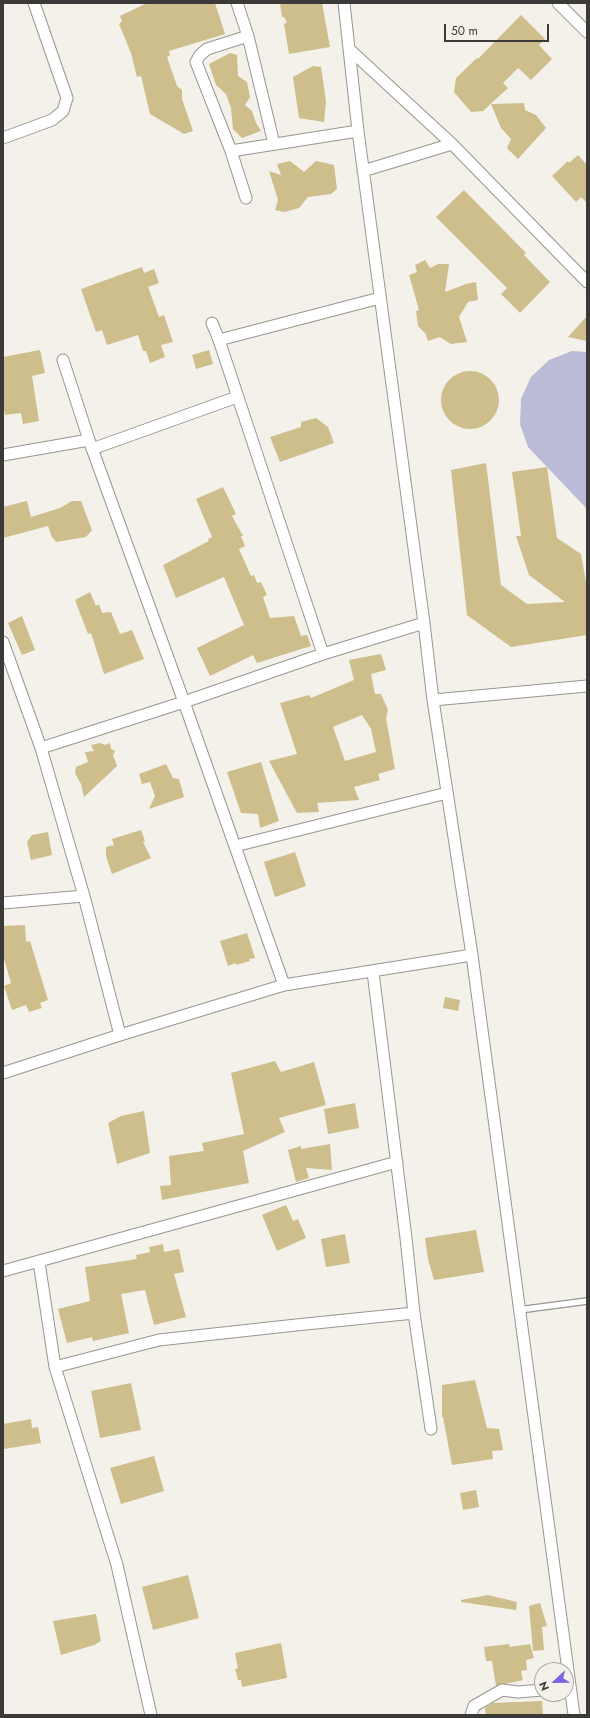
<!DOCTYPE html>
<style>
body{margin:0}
#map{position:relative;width:590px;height:1718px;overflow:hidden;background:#f3f1ea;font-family:Jost,sans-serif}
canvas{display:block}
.frame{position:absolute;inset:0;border:4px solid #3b3a38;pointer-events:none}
.north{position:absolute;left:534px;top:1662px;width:40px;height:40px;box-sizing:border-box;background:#f3f1ea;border:1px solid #a9a8a3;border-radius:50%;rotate:248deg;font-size:11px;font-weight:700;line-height:16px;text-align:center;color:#3b3a38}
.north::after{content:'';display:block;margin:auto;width:14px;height:18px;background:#7a65e0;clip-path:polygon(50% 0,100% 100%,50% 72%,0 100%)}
.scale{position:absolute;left:444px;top:24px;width:105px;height:18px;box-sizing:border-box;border:2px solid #3b3a38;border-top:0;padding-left:5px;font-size:12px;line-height:14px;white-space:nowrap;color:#3b3a38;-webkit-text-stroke:3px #f3f1ea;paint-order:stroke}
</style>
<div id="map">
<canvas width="590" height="1718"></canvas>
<div class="frame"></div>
<div class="north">N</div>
<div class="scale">50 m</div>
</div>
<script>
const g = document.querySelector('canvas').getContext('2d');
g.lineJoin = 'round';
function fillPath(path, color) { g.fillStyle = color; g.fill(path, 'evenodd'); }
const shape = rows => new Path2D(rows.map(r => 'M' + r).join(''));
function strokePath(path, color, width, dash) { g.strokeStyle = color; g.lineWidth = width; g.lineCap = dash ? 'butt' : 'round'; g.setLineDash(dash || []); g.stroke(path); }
const green = shape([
 [572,351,587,352,587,509,528,447,520,424,521,399,531,377,549,360]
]);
const building = shape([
 [147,3,215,3,225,34,169,51,170,55,167,57,177,86,182,90,182,99,193,131,184,134,150,114,141,76,137,77,131,53,119,24,122,21,120,16],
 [280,3,322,3,330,47,289,54,284,24,287,22,284,17,282,17],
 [521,15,545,39,539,45,552,59,531,80,518,68,503,83,508,88,483,111,471,112,454,92,456,78,477,58,478,59],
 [230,53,237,55,238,76,247,82,250,97,245,105,252,111,256,123,261,131,242,138,233,129,231,108,226,94,216,85,209,64],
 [313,66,321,67,326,101,324,122,299,118,293,77],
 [524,103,525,110,536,115,546,128,518,159,507,148,511,139,501,128,491,104],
 [578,155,587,165,587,203,581,197,576,202,552,176,568,161,569,163],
 [290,161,304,172,316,161,334,165,337,189,331,194,308,197,299,208,284,212,275,210,278,200,269,171,281,175,277,164],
 [464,190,526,253,524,255,550,282,520,313,501,294,507,288,436,217],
 [425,260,430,268,438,264,449,264,445,292,466,284,476,282,478,300,468,302,459,317,467,342,451,344,440,337,428,341,425,333,418,326,416,311,419,310,409,275,417,272,415,265],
 [142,267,144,273,154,269,159,283,148,287,159,317,164,315,173,342,161,345,165,357,150,363,146,351,143,351,138,335,107,345,102,330,96,332,81,289],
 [587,316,587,341,568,337],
 [40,350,45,373,32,376,39,421,23,424,21,413,5,415,3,405,3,357],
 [209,350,213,364,196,369,192,355],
 '441 400a29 29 0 1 1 58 0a29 29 0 1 1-58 0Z',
 [316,418,328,427,334,443,280,462,270,437,301,427,301,422],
 [486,463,501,585,527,604,565,602,529,575,516,536,521,536,512,472,547,467,557,538,581,554,587,588,587,635,511,647,467,615,451,470],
 [223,487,236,514,232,516,243,536,241,536,245,546,239,549,251,576,254,575,257,583,261,582,267,595,263,597,270,618,294,616,301,636,307,635,311,646,257,663,253,655,210,676,197,648,244,625,224,577,176,598,163,565,209,541,208,539,212,537,196,499],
 [27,501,31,517,60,508,72,501,81,501,92,530,86,537,56,542,52,537,48,526,3,538,3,507],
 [90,592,96,606,99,604,102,613,111,612,120,634,132,630,144,659,104,674,91,633,88,634,75,600],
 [22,616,35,650,22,655,8,623],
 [381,654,386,670,371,674,375,694,381,694,388,710,386,718,395,769,378,774,380,780,354,787,359,800,317,803,319,812,297,813,269,761,297,754,280,703,309,695,311,698,354,680,349,660],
 [362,715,371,729,376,752,345,761,333,727],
 [100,743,105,745,110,743,111,749,115,751,113,755,117,766,84,797,81,784,75,773,76,767,88,762,85,752,94,751,91,745],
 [261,762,279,821,260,828,258,814,241,813,227,772],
 [166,764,173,778,179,779,184,797,149,809,155,796,150,782,142,784,139,774],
 [141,830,145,841,143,842,151,858,112,874,106,856,106,847,114,845,112,839],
 [48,832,52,855,31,860,27,842,32,835],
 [295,852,306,886,275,897,264,862],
 [25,925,26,942,30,941,48,1000,40,1003,42,1008,29,1012,26,1005,12,1010,4,986,11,983,3,955,3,926],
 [247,933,255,958,249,959,250,961,236,965,236,963,228,966,220,941],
 [445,997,460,1000,458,1011,443,1008],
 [275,1061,281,1072,314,1062,326,1105,279,1118,285,1132,243,1151,249,1183,162,1200,160,1186,171,1185,169,1156,204,1151,202,1143,244,1134,231,1073],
 [355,1103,359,1128,328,1134,324,1109],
 [144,1111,150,1153,117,1164,108,1123,121,1116],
 [330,1144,332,1170,306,1168,309,1178,296,1182,288,1150,301,1146,301,1149],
 [286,1205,293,1221,298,1219,306,1238,277,1251,262,1215],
 [476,1230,484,1272,434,1280,428,1259,425,1238],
 [345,1234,350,1263,326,1267,321,1239],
 [163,1244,164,1252,179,1249,184,1272,174,1274,186,1317,154,1325,145,1290,121,1294,129,1333,93,1341,92,1337,67,1343,58,1309,90,1301,85,1267,137,1259,136,1255,150,1252,149,1247],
 [475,1380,487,1428,499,1429,503,1450,492,1451,493,1459,452,1465,443,1417,442,1417,442,1385],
 [131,1383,141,1430,100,1438,91,1391],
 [31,1419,32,1428,38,1427,41,1443,4,1449,3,1424],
 [154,1456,164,1491,121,1504,110,1468],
 [476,1490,479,1507,463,1510,460,1493],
 [188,1575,199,1618,153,1630,142,1587],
 [488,1595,517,1602,516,1610,461,1602,461,1600],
 [540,1603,547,1626,542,1627,544,1650,533,1651,529,1606],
 [96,1614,101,1641,94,1645,61,1655,53,1621],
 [281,1643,287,1678,242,1687,241,1680,238,1680,235,1669,238,1668,235,1653],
 [509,1644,510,1647,530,1644,534,1658,526,1660,527,1670,521,1671,523,1680,496,1686,492,1661,486,1661,484,1647],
 [542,1701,543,1715,486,1715,485,1708,493,1703]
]);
const lane = shape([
 [519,1310,587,1301]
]);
const street = shape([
 [237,3,248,36,207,49,200,55,196,62,231,151,358,131],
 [344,3,358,131,424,623,433,700,472,955,574,1715],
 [558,3,587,32],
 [248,36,274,144],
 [349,49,452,144,587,282],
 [3,138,52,120,63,111,67,98,34,3],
 [231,151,246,198],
 [363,171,452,144],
 [212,323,219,340,323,654],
 [219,340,380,298],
 [63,360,89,440,184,702,323,654,424,623],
 [92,449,237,397],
 [3,455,89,440],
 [3,642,41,748,84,896,120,1035,284,985],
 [433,700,587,686],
 [41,748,184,702,284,985,472,955],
 [235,846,447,793],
 [3,903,84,896],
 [373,972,406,1238,414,1313,431,1429],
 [3,1073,120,1035],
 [39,1262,55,1367,117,1565,151,1715],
 [3,1271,397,1162],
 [55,1367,159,1340,296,1325,414,1313],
 [471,1715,474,1706,502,1690,518,1692,542,1690]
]);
fillPath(green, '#bbbad7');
fillPath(building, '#cdbe8c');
strokePath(lane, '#989690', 8);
strokePath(street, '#989690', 13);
strokePath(lane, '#fff', 5.5);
strokePath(street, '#fff', 11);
</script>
